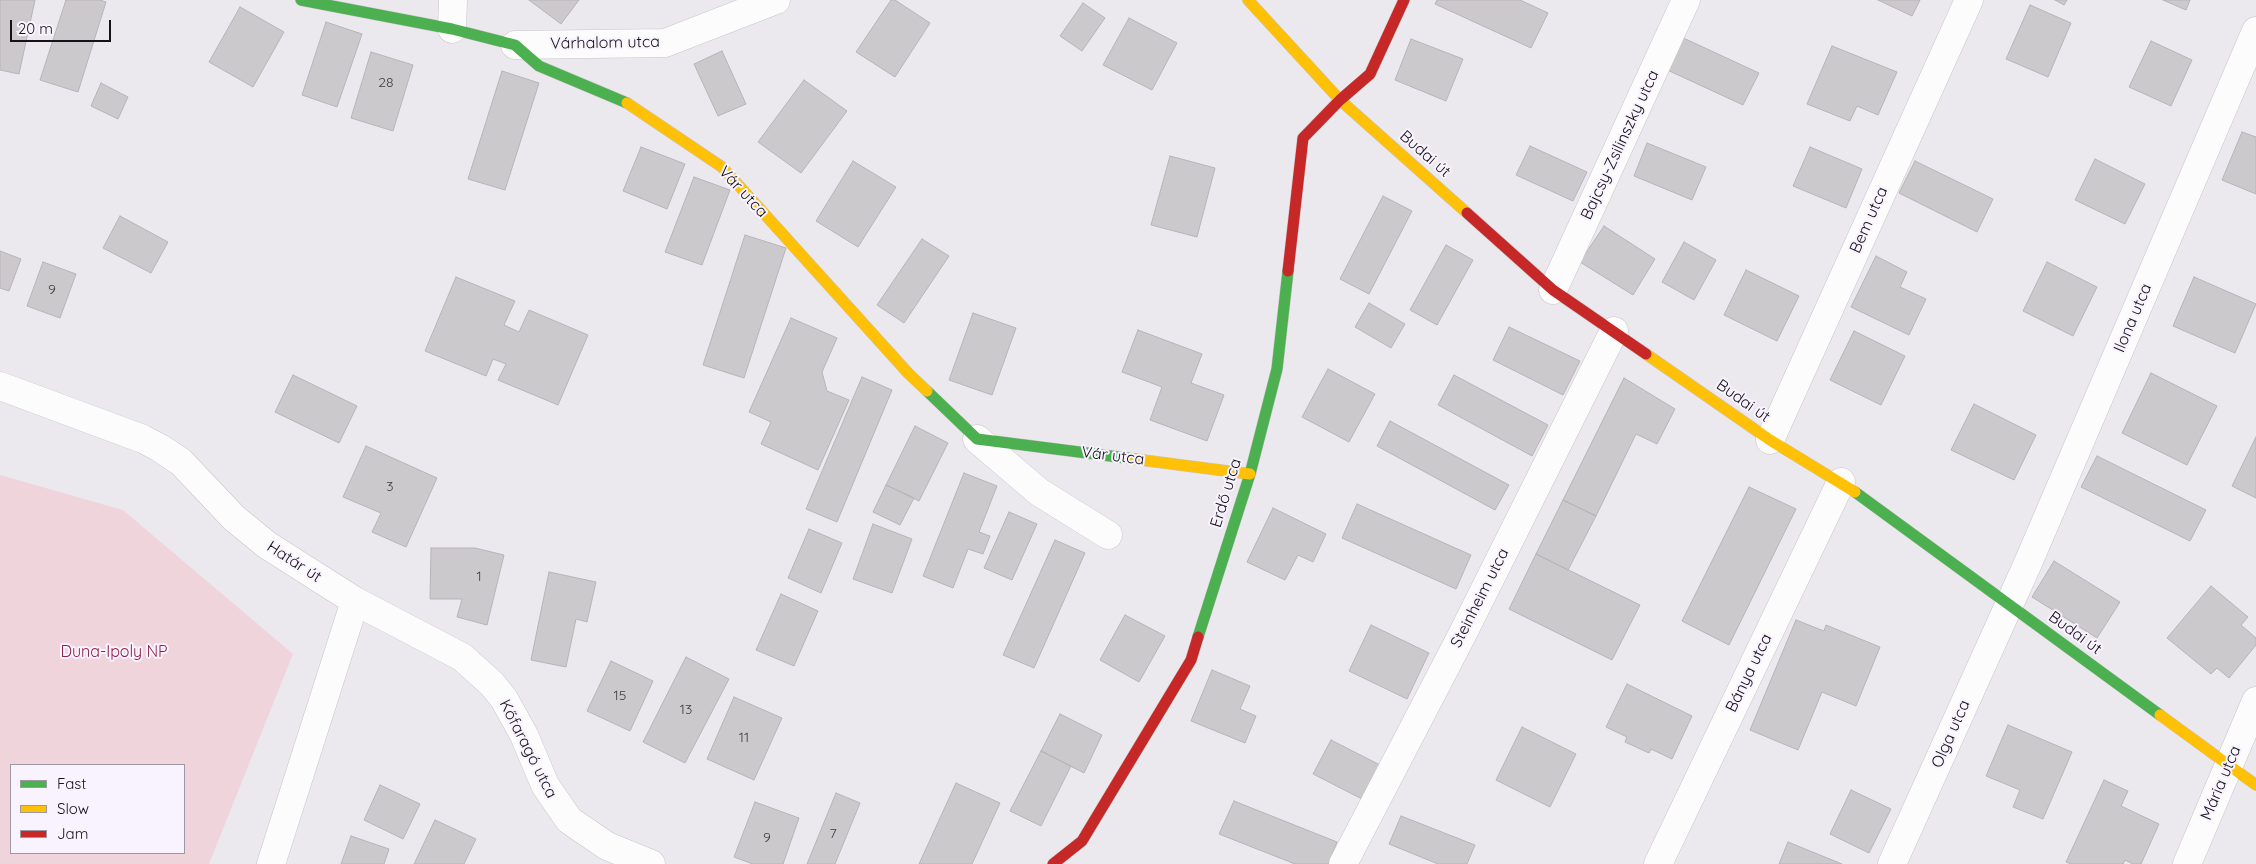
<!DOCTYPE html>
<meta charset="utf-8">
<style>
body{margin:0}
#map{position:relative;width:2256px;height:864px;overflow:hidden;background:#ebe9ee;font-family:Quicksand,sans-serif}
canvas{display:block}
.legend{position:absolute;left:10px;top:764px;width:175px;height:90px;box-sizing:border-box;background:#f8f3fe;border:1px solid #9d99a2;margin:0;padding:6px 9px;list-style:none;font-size:15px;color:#151317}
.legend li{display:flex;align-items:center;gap:10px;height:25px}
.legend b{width:25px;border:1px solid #9d99a2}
.scale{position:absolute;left:10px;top:20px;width:101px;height:22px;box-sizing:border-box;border:2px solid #151317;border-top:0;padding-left:6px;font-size:15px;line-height:18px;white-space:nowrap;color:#151317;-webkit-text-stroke:4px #f8f3fe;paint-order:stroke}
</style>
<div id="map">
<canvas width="2256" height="864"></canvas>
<ul class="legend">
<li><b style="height:6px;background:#4caf50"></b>Fast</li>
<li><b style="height:6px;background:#ffc107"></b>Slow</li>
<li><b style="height:6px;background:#c62828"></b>Jam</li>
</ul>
<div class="scale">20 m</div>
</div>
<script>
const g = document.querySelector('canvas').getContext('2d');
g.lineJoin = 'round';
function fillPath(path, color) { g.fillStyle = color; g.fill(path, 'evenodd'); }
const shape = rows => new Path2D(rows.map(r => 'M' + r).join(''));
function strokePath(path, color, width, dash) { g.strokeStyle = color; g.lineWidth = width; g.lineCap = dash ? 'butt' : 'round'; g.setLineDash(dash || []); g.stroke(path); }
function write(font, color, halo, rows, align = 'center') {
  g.font = font + ' Quicksand,sans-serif'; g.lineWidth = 4; g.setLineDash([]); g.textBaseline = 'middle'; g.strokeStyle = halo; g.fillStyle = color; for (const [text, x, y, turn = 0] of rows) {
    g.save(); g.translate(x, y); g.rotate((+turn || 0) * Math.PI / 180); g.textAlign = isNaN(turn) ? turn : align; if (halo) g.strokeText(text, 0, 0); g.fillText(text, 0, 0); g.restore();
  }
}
const green = shape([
 [0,475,123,510,293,654,209,864,0,864],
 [11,765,184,765,184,853,11,853]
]);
const building = shape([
 [0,0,35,0,19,74,0,70,0,0],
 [66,0,100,0,106,2,78,92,40,80,66,0],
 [529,0,579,0,561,24,529,0],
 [891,0,895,0,930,23,895,77,856,52,891,0],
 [1437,0,1520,0,1548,13,1531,48,1435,4,1437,0],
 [1878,0,1920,0,1912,16,1878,0],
 [2055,0,2067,0,2064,5,2055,0],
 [2163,0,2190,0,2186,10,2163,0],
 [1083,3,1105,18,1082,51,1060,36,1083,3],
 [2030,5,2071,23,2048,77,2006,59,2030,5],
 [240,7,284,32,253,87,209,62,240,7],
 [1129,18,1177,43,1152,90,1103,65,1129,18],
 [326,22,362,34,337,107,302,95,326,22],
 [1679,36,1759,73,1743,105,1663,68,1679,36],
 [1411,39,1463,59,1446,101,1395,80,1411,39],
 [2151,41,2192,60,2171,106,2129,87,2151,41],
 [1832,46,1897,72,1878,115,1857,106,1850,121,1807,104,1832,46],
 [722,51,746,104,718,116,694,64,722,51],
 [371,52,413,65,393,131,351,118,371,52],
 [502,71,539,83,505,190,468,179,502,71],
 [804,80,847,111,801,173,758,142,804,80],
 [101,83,128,97,118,119,91,106,101,83],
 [2242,132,2256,137,2256,194,2222,180,2242,132],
 [1647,143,1706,167,1692,200,1634,176,1647,143],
 [1530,146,1587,172,1573,201,1516,175,1530,146],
 [641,147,685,164,667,209,623,191,641,147],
 [1810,147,1862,169,1846,208,1793,186,1810,147],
 [1170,156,1215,168,1197,237,1151,225,1170,156],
 [2095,159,2145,184,2125,224,2075,200,2095,159],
 [853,161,896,187,858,247,816,221,853,161],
 [1915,161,1993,199,1977,232,1899,193,1915,161],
 [694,177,730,190,702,265,665,252,694,177],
 [1383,196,1412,211,1369,294,1340,279,1383,196],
 [120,216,168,242,151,273,103,248,120,216],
 [1604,226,1655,259,1633,295,1580,262,1604,226],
 [745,235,786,248,744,378,703,365,745,235],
 [922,239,949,256,904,323,877,305,922,239],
 [1684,242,1716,260,1694,300,1662,282,1684,242],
 [1446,245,1473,260,1437,325,1410,310,1446,245],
 [0,251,21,259,9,291,0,288,0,251],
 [1876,256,1907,272,1900,287,1926,299,1909,335,1851,307,1876,256],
 [43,262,76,274,60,318,27,306,43,262],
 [2047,262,2097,287,2073,336,2023,311,2047,262],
 [1746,270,1799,296,1777,341,1724,315,1746,270],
 [456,277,515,301,504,325,519,332,529,310,588,335,558,405,498,380,506,364,493,359,486,376,425,351,456,277],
 [2194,277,2256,304,2235,353,2173,326,2194,277],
 [1369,303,1405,324,1391,348,1355,327,1369,303],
 [973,313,1016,328,992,395,949,380,973,313],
 [791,318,837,338,822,372,827,391,849,400,818,470,761,444,771,422,749,412,791,318],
 [1509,327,1580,361,1563,395,1493,360,1509,327],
 [1138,330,1202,354,1191,383,1224,395,1207,441,1150,420,1162,387,1122,372,1138,330],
 [1854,331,1905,356,1881,405,1830,380,1854,331],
 [1328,369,1375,394,1349,442,1302,417,1328,369],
 [2151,373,2217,406,2187,465,2122,433,2151,373],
 [293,375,357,406,339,443,275,412,293,375],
 [1454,375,1548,425,1532,456,1438,405,1454,375],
 [862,377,892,390,837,522,806,509,862,377],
 [1624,378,1675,409,1657,444,1636,434,1596,516,1563,500,1624,378],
 [1974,404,2036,435,2014,480,1951,450,1974,404],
 [1390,421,1509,485,1495,510,1377,446,1390,421],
 [915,426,948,443,919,501,886,485,915,426],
 [2256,437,2256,498,2232,486,2256,437],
 [366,446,437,478,406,547,372,532,381,513,343,497,366,446],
 [2097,456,2206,510,2190,541,2081,487,2097,456],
 [964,473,997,486,979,532,990,536,983,554,968,549,953,588,923,576,964,473],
 [886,485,914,498,900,525,873,512,886,485],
 [1749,487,1796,509,1729,645,1682,621,1749,487],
 [1563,500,1596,516,1568,570,1536,554,1563,500],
 [1357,504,1471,555,1456,589,1342,538,1357,504],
 [1273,508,1326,534,1313,562,1298,555,1285,580,1247,562,1273,508],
 [1009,512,1037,524,1012,580,984,568,1009,512],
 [873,524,912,539,892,593,853,579,873,524],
 [809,529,842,543,821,593,788,578,809,529],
 [1055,540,1085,553,1034,668,1003,655,1055,540],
 [431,548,475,548,504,555,487,625,457,617,462,599,430,599,431,548],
 [1536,554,1640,605,1612,660,1509,609,1536,554],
 [2054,561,2120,602,2097,638,2032,597,2054,561],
 [549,572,596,582,587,622,576,619,566,667,531,660,549,572],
 [2211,586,2248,617,2241,625,2256,638,2256,645,2229,678,2217,668,2211,674,2167,638,2211,586],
 [781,594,818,611,794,666,756,650,781,594],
 [1125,615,1165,636,1139,682,1100,660,1125,615],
 [1796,620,1824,631,1826,625,1880,647,1856,706,1822,692,1798,750,1750,730,1796,620],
 [1371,625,1429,653,1407,699,1349,671,1371,625],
 [686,657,729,679,685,763,643,742,686,657],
 [611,661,653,681,630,731,587,711,611,661],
 [1212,670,1250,686,1240,709,1256,716,1245,743,1191,721,1212,670],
 [1627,684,1692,716,1672,759,1651,749,1649,753,1625,742,1627,737,1606,727,1627,684],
 [734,697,782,718,754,780,707,759,734,697],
 [1060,714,1102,735,1084,773,1041,751,1060,714],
 [2008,725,2072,752,2043,819,2013,807,2020,790,1986,776,2008,725],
 [1522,727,1576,754,1550,807,1496,780,1522,727],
 [1331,740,1380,765,1362,799,1313,774,1331,740],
 [1041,751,1071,766,1041,826,1010,811,1041,751],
 [2104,780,2128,791,2121,806,2159,824,2141,864,2133,864,2125,860,2123,864,2071,864,2066,862,2104,780],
 [956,783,1000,803,972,864,919,864,956,783],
 [380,785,420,804,403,839,364,820,380,785],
 [1851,790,1891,809,1869,853,1830,834,1851,790],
 [836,793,860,803,835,864,807,864,836,793],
 [1234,801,1337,842,1328,864,1295,864,1219,834,1234,801],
 [755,802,799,818,783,864,753,864,734,857,755,802],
 [1401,816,1475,845,1467,864,1438,864,1389,844,1401,816],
 [435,820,476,839,464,864,414,864,435,820],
 [351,836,389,849,384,864,341,864,351,836],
 [1788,842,1842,864,1779,864,1788,842]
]);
const street = shape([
 [452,29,453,0],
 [515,45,665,43,776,0],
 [1553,290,1686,0],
 [0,386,143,439,160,448,181,462,234,518,267,545,355,601,462,657,492,684,504,699,524,735,545,785,569,820,607,846,651,864],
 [977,439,1039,492,1108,535],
 [1770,440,1969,0],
 [271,864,355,601],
 [1343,864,1461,637,1614,331],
 [1658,864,1841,482],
 [1892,864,2028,563,2256,31],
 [2187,864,2256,701]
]);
const fast = shape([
 [301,0,452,29,515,45,539,66,627,103],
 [927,391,977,439,1134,459],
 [1855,492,2160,715],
 [1198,637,1250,474,1277,369,1288,271]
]);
const slow = shape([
 [1248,0,1340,100,1467,213],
 [627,103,722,167,908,373,927,391],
 [1646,354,1770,440,1855,492],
 [1134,459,1250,474],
 [2160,715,2256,785]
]);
const jam = shape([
 [1467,213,1553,290,1646,354],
 [1288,271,1303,138,1340,100,1370,74,1404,0],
 [1053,864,1082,841,1191,660,1198,637]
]);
const numberNames = [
 ["28",386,83],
 ["9",52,290],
 ["3",390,487],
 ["1",479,577],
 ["15",620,696],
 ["13",686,710],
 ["11",744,738],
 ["7",833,834],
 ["9",767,838]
];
const streetNames = [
 ["Várhalom utca",605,43,-1],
 ["Bajcsy-Zsilinszky utca",1620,145,-65],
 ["Budai út",1425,154,41],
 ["Vár utca",743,192,47],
 ["Bem utca",1869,220,-66],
 ["Ilona utca",2133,318,-67],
 ["Budai út",1743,401,35],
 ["Vár utca",1113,456,7],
 ["Erdő utca",1226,493,-73],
 ["Határ út",294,562,33],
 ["Steinheim utca",1480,598,-63],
 ["Budai út",2075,633,36],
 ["Bánya utca",1749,673,-64],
 ["Olga utca",1951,734,-66],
 ["Kőfaragó utca",528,749,63],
 ["Mária utca",2221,783,-67]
];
const parkNames = [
 ["Duna-Ipoly NP",114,652]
];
fillPath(green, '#f0d4dc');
fillPath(building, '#ccc9cc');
strokePath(building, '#b7b4b8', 1);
strokePath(street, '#c7c5c9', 29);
strokePath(fast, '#c7c5c9', 12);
strokePath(slow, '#c7c5c9', 12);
strokePath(jam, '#c7c5c9', 12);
strokePath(street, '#fcfcfc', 28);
strokePath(fast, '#4caf50', 11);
strokePath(slow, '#ffc107', 11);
strokePath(jam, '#c62828', 11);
write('14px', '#434044', null, numberNames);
write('16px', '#151317', '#f8f3fe', streetNames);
write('16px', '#902148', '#f8f3fe', parkNames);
</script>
